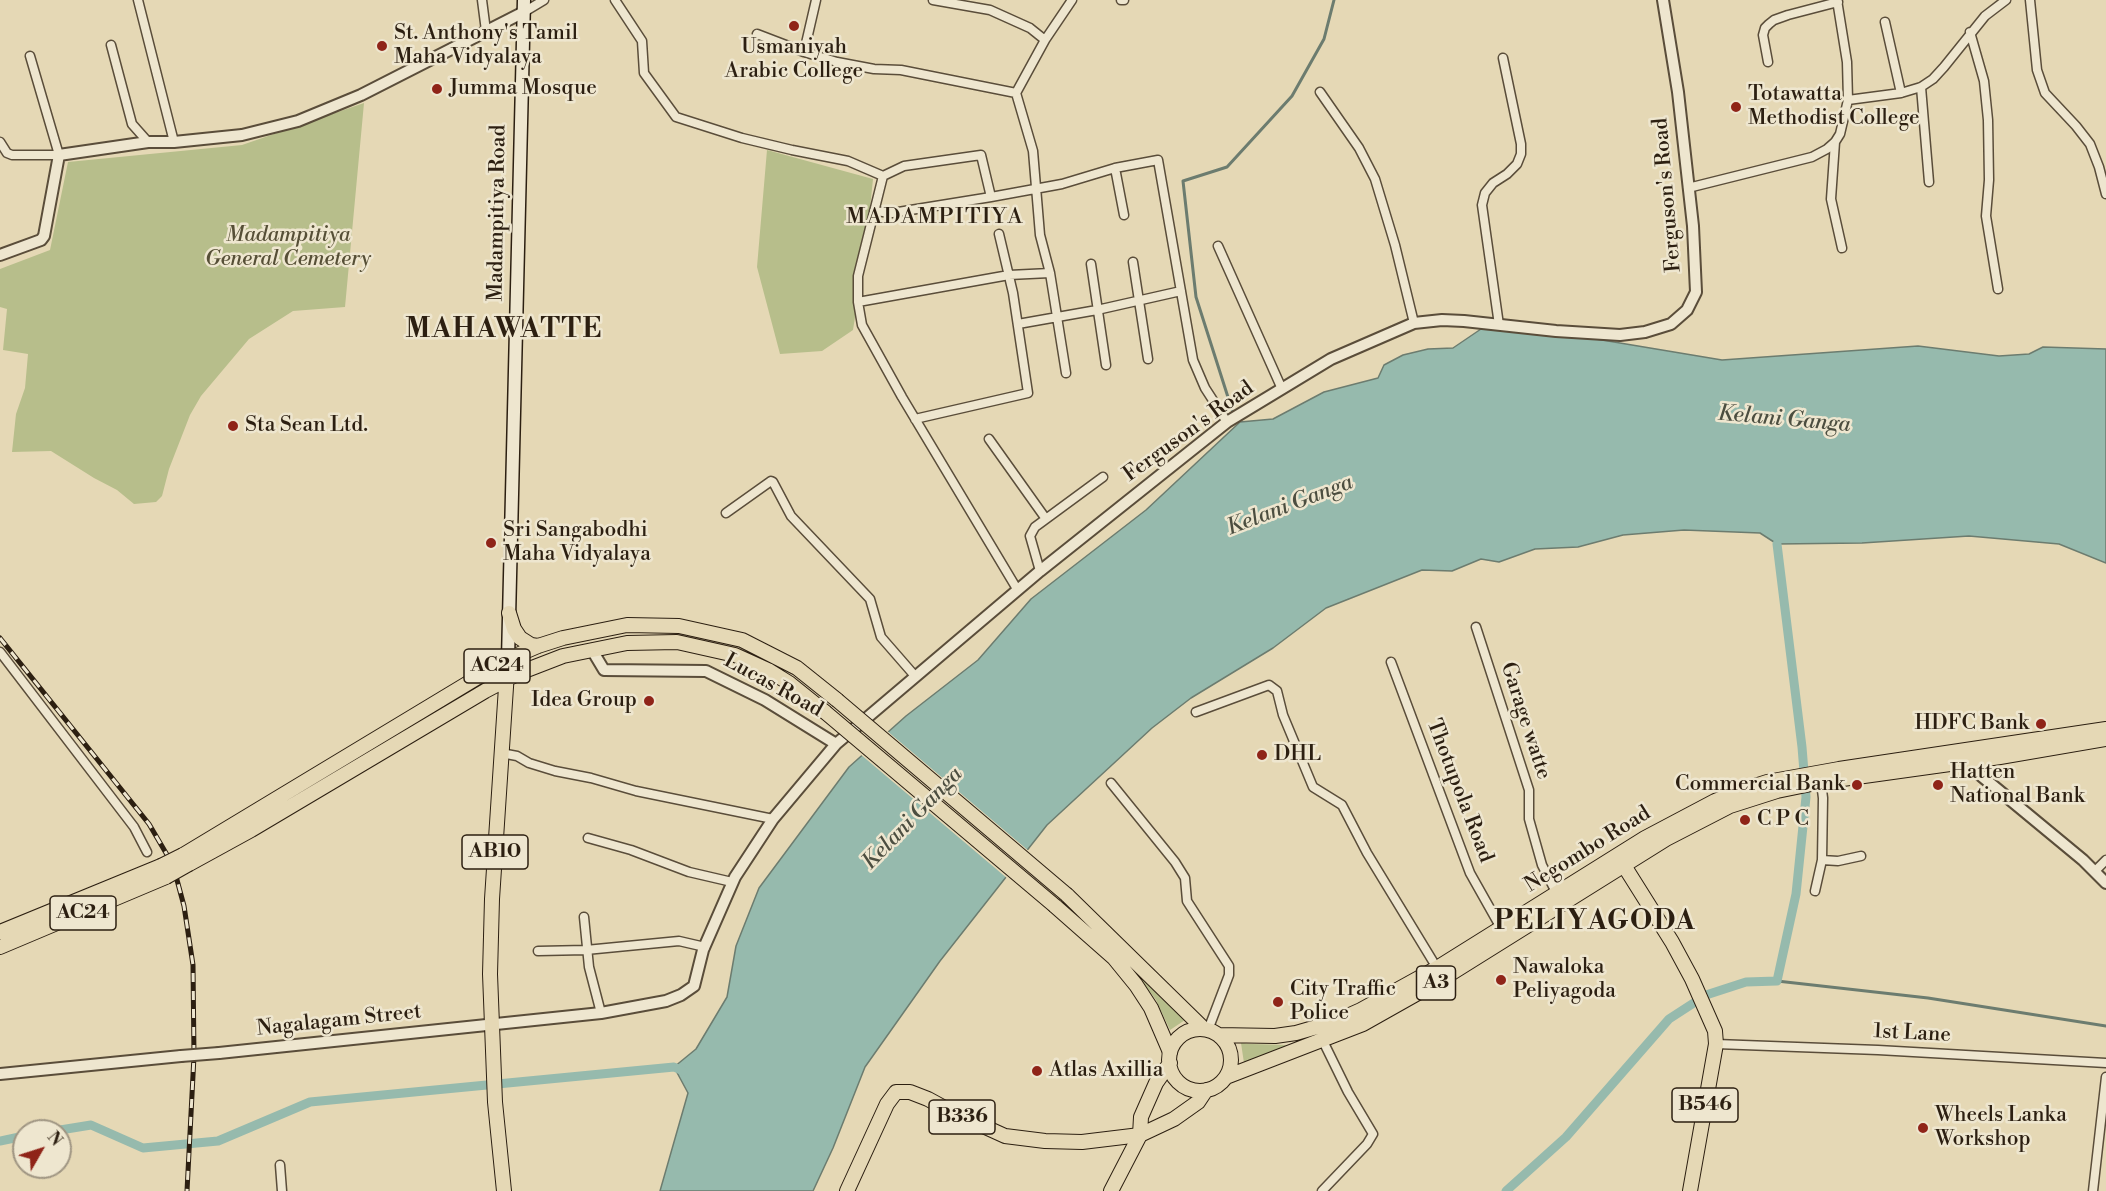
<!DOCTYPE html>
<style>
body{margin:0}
#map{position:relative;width:2106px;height:1191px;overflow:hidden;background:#e5d8b5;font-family:"Libre Bodoni",serif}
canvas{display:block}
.north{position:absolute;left:12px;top:1119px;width:60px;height:60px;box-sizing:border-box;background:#eee6cf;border:2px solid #a09683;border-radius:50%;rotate:51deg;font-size:16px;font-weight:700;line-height:24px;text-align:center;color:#2c1f11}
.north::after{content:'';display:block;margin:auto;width:21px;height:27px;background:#8f2418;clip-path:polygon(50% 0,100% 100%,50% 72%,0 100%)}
</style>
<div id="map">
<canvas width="2106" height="1191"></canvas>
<div class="north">N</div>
</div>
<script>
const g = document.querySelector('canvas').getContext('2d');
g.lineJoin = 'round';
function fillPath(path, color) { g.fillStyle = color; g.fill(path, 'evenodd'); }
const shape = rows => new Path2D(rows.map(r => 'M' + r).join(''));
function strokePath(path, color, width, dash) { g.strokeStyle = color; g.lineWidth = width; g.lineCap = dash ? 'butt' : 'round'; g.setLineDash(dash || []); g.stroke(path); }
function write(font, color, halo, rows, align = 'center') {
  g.font = font + ' "Libre Bodoni",serif'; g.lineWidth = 5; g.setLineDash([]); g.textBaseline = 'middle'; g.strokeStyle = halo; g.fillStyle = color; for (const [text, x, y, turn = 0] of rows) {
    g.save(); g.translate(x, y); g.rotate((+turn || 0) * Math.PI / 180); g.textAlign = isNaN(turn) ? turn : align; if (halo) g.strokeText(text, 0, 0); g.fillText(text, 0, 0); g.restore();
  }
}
const green = shape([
 [364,103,345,307,293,311,249,339,201,396,190,415,169,469,162,496,156,502,134,504,117,490,94,478,51,451,12,452,16,414,25,388,28,354,3,350,7,309,0,307,0,269,50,250,68,162,242,145],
 [767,150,873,179,866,247,853,330,822,351,780,354,757,267],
 [1136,973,1161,998,1185,1020,1170,1030,1156,1000],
 [1241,1043,1252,1044,1287,1045,1244,1063]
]);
const water = shape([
 [1481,329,1554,332,1722,360,1918,346,1999,356,2029,354,2043,347,2106,349,2106,563,2059,544,1969,536,1862,543,1777,544,1760,533,1684,530,1623,535,1578,547,1535,549,1499,562,1481,559,1452,571,1422,570,1326,608,1273,648,1191,698,1152,728,1047,825,940,961,865,1067,833,1148,813,1191,660,1191,688,1093,674,1067,696,1049,727,997,736,946,759,888,849,767,906,716,978,660,1031,599,1146,510,1240,422,1273,419,1324,392,1378,378,1384,365,1403,355,1428,349,1453,348,1481,329]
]);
const pier = shape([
 [886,730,1030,852,1008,879,860,754]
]);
const stream = shape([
 [1234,416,1196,297,1183,181,1227,167,1292,96,1324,39,1334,0],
 [1777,981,1928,998,2106,1026]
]);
const canal = shape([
 [54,1131,91,1125,143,1148,218,1141,310,1102,674,1067,683,1071],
 [0,1141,24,1136],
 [1506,1191,1566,1137,1669,1019,1706,995,1746,982,1777,981,1796,894,1806,797,1802,747,1777,544]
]);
const minor = shape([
 [138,0,174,142],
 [482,0,486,31],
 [615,0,642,41,644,73,676,117,742,138,792,150,848,161,883,176,858,276,858,302,862,325,902,397,1017,589],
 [816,0,804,52,837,62,874,69,901,70,1016,93],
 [933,0,990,10,1030,28,1045,40],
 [1121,0,1124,0],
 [2030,0,2037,70,2045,93,2076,126,2090,144,2099,167,2106,194],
 [524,12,544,0],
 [1885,22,1901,93],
 [1970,32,1984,81,1988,120,1989,180,1986,216,1998,289],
 [757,34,804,52],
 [111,45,132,124,148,142],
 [1768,62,1763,35,1765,28,1769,24,1774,20,1788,15,1838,2],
 [1921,87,1929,182],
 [1320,92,1359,148,1375,179,1395,245,1414,323],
 [1848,100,1901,93,1921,87,1933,79,1944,67,1985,16,2006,0],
 [0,142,7,153,12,155,59,155,30,56],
 [1835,142,1831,199,1842,248],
 [1115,168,1124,215],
 [883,176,904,166,981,155,991,197],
 [1688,188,1812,157,1827,149,1835,142,1840,134,1848,100,1847,62,1837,0],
 [874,211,892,213,991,197,1062,184,1115,168,1158,160,1193,360,1205,388,1227,422],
 [1218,246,1282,389],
 [1133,262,1148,359],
 [1091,264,1106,365],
 [858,302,1009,275,1050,273],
 [1018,324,1097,310,1181,291],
 [1499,325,1482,205,1485,193,1493,183,1507,174,1517,164,1521,154,1521,144,1503,58],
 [1066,373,1050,273,1040,235,1033,151,1016,93,1045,40,1072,0],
 [915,419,1028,393,1013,293,999,234],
 [989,439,1046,519],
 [726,513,771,481,773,482,791,516,870,599,881,637,915,676],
 [1040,571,1030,536,1035,527,1103,477],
 [1476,627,1529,790,1529,819,1542,865,1557,894],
 [0,652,134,827,147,852],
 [1391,662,1470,873,1501,928],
 [1196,712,1269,685,1277,691,1283,715,1313,787,1342,805,1367,853,1437,968],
 [501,753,517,756,529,763,555,771,591,778,636,791,773,819],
 [1111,783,1175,862,1185,878,1187,901,1229,966,1229,975,1208,1030],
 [588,838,631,850,689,872,732,882],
 [1822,860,1838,861,1861,856],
 [2095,871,2106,860],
 [1815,891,1822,860,1823,798,1821,782],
 [584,917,589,967,601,1013],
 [538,951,586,950,679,941,705,947],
 [1322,1039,1348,1092,1373,1134,1367,1144,1322,1191],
 [1716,1044,1878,1050,2106,1063],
 [280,1165,282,1191],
 [2093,1191,2106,1077]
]);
const tertiary = shape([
 [0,255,41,240,44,236,59,155,148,142,174,142,242,135,298,121,361,95,524,12],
 [592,650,604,670,706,671,765,700,836,744],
 [1970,754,1973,768,1979,774,2083,860,2106,883],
 [219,1053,601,1013,666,1001,681,995,694,986,703,950,735,877,773,819,836,744,1040,571,1227,422,1331,359,1414,323,1442,320,1464,321,1556,331,1620,335,1645,332,1671,324,1687,310,1696,292,1693,226,1678,92,1663,0],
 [0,1074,181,1056]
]);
const secondary = shape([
 [508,659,524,0]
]);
const primary = shape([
 [509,613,514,629,520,638,531,645,538,646],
 [183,855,508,659,538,646,563,638,627,625,679,626,742,640,797,668,837,700],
 [1618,856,1672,942,1692,979,1715,1031,1716,1044,1690,1191],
 [189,864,251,830,485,691,519,673,563,656,627,643,677,642,735,655,768,670,789,683,825,712],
 [1067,895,1204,1029],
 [1055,906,1114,958,1136,985,1151,1008,1170,1052],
 [0,932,161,866],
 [0,947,166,877],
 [504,1191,495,1102,490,974,492,899,507,672],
 [847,1191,887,1104,896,1092,910,1092,928,1099,950,1111,1005,1136,1045,1141,1082,1142,1140,1135]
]);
const trunk = shape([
 '1169 1060a31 31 0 1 1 62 0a31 31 0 1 1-62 0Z',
 [1218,1035,1275,1036,1296,1033,1334,1022,1361,1010,1437,968,1645,838,1715,801,1745,789,1767,782,1839,769,2106,729],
 [1226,1077,1363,1024,1434,984,1666,839,1730,806,1777,791,1821,782,2000,757,2106,739],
 [1140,1135,1174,1119,1198,1102,1206,1090],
 [1111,1191,1140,1135,1141,1117,1156,1083,1170,1063]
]);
const rail = shape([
 [0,638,149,824,173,865,184,906,193,965,194,1056,187,1191]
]);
const tertiaryBridge = shape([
 [181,1056,219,1053]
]);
const primaryBridge = shape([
 [837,700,1067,895],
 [825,712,1055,906],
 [161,866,183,855],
 [166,877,189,864]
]);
const markers = [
 [794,26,6,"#8f2418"],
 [382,46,6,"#8f2418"],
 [437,89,6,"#8f2418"],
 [1736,107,6,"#8f2418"],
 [233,426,6,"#8f2418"],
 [491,543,6,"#8f2418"],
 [649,701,6,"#8f2418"],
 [2041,724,6,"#8f2418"],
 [1262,755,6,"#8f2418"],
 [1857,785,6,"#8f2418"],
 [1938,785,6,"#8f2418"],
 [1745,820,6,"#8f2418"],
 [1501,980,6,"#8f2418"],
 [1278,1002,6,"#8f2418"],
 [1037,1071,6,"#8f2418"],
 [1923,1128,6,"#8f2418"]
];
const shields = [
 [497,666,66],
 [495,852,66],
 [83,913,66],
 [1436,983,39],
 [1705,1105,66],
 [962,1117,66]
];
const shieldNames = [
 ["AC24",497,666],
 ["AB10",495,852],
 ["AC24",83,913],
 ["A3",1436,983],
 ["B546",1705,1105],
 ["B336",962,1117]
];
const poiNames = [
 ["St. Anthony's Tamil",394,34],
 ["Maha Vidyalaya",394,58],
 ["Usmaniyah",794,48,"center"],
 ["Arabic College",794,72,"center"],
 ["Jumma Mosque",449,89],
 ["Totawatta",1748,95],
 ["Methodist College",1748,119],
 ["Sta Sean Ltd.",245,426],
 ["Sri Sangabodhi",503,531],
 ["Maha Vidyalaya",503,555],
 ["Idea Group",637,701,"right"],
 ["HDFC Bank",2029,724,"right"],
 ["DHL",1274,755],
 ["Hatten",1950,773],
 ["National Bank",1950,797],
 ["Commercial Bank",1845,785,"right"],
 ["C P C",1757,820],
 ["Nawaloka",1513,968],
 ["Peliyagoda",1513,992],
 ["City Traffic",1290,990],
 ["Police",1290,1014],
 ["Atlas Axillia",1049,1071],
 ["Wheels Lanka",1935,1116],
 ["Workshop",1935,1140]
];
const streetNames = [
 ["Ferguson's Road",1668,195,-95],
 ["Madampitiya Road",498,213,-89],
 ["Ferguson's Road",1189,432,-36],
 ["Lucas Road",773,686,29],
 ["Garage watte",1525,721,72],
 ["Thotupola Road",1459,791,69],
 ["Negombo Road",1588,850,-32],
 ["Nagalagam Street",339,1021,-6],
 ["1st Lane",1912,1034,3]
];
const parkNames = [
 ["Madampitiya",288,236],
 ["General Cemetery",288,260]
];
const neighbourhoodNames = [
 ["MADAMPITIYA",935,218]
];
const waterNames = [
 ["Kelani Ganga",1784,420,5],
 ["Kelani Ganga",1290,506,-21],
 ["Kelani Ganga",913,819,-46]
];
const districtNames = [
 ["MAHAWATTE",504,331],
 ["PELIYAGODA",1595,923]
];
fillPath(green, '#b7be8b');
fillPath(water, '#96baad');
strokePath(water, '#6c7c6f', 1.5);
fillPath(pier, '#e5d8b5');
strokePath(stream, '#6c7c6f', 3);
strokePath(canal, '#96baad', 9);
strokePath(minor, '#5a4d3a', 11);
strokePath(tertiary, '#5a4d3a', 14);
strokePath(secondary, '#2c1f11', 15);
strokePath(primary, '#2c1f11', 16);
strokePath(trunk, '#2c1f11', 16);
strokePath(minor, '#eee6cf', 8);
strokePath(tertiary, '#eee6cf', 10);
strokePath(secondary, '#eee6cf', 12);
strokePath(primary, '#e5d8b5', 14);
strokePath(trunk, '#e5d8b5', 14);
strokePath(rail, '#2c1f11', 5);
strokePath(rail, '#eee6cf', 3, [9]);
strokePath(tertiaryBridge, '#5a4d3a', 14, []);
strokePath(primaryBridge, '#2c1f11', 16, []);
strokePath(tertiaryBridge, '#eee6cf', 10);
strokePath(primaryBridge, '#e5d8b5', 14);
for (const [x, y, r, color] of markers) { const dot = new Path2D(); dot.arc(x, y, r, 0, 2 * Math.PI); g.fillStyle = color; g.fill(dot); strokePath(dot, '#eee6cf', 2); }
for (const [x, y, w] of shields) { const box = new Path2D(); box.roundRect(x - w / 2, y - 17, w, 34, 4.5); g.fillStyle = '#eee6cf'; g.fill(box); strokePath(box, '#2c1f11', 1.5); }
write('bold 20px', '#2c1f11', null, shieldNames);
write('21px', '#2c1f11', '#eee6cf', poiNames, 'left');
write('21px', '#2c1f11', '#eee6cf', streetNames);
write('italic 21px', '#564f36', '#eee6cf', parkNames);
g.letterSpacing = '1.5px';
write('22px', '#2c1f11', '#eee6cf', neighbourhoodNames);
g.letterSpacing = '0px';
write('italic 22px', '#4c4e40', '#eee6cf', waterNames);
g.letterSpacing = '1.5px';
write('bold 27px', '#2c1f11', '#eee6cf', districtNames);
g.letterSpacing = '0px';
</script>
